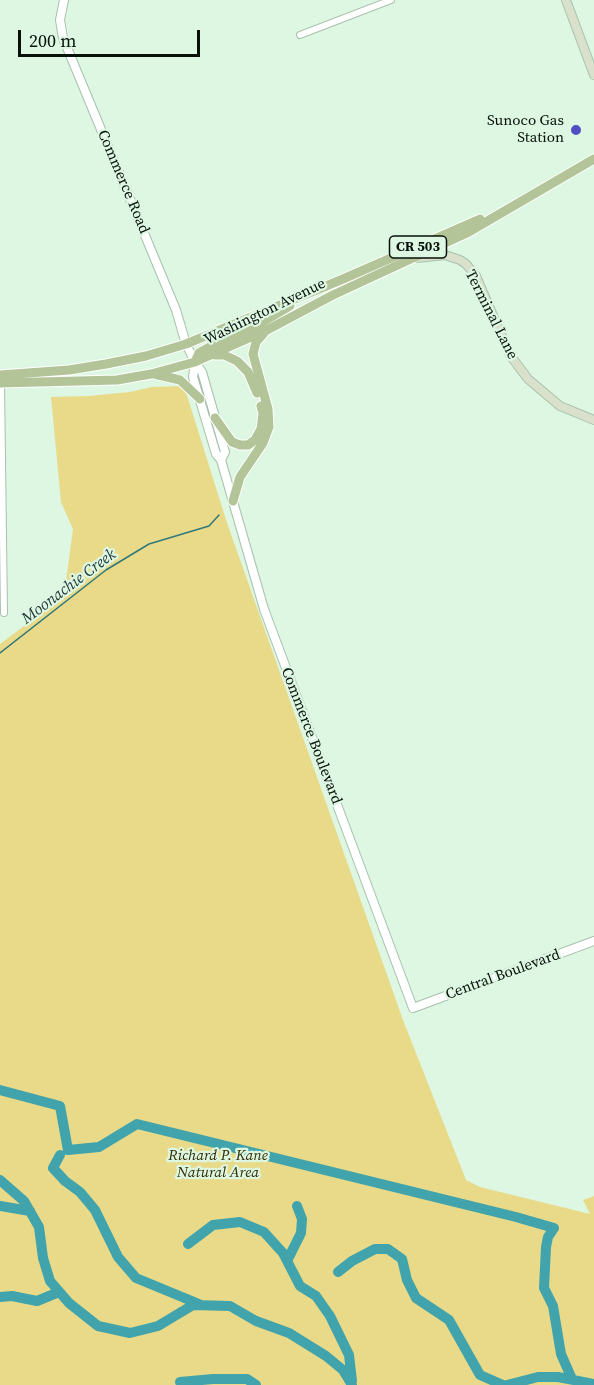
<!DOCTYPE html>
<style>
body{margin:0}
#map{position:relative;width:594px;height:1385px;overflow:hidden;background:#ddf7e2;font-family:"Source Serif 4",serif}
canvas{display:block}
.scale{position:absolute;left:18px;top:30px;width:182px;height:27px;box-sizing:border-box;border:3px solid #08110a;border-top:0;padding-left:8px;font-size:18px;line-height:21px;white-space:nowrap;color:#08110a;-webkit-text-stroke:4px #ddf7e2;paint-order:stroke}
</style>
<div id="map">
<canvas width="594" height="1385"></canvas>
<div class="scale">200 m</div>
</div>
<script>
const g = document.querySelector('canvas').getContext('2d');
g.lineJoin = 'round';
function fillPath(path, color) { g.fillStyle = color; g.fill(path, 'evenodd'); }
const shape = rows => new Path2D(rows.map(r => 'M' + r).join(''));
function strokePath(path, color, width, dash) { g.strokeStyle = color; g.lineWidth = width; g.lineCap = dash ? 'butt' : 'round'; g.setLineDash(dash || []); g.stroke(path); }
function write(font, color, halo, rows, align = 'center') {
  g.font = font + ' "Source Serif 4",serif'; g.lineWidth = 4.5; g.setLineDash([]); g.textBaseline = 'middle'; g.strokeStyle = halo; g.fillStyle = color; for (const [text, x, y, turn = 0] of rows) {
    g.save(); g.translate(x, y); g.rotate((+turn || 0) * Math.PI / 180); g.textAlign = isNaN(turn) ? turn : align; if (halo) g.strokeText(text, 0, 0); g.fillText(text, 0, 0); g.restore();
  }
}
const green = shape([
 [184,386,227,523,403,1020,466,1180,480,1187,590,1214,583,1200,594,1196,594,1385,0,1385,0,644,64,596,73,529,61,502,51,397,89,396,130,392,152,387]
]);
const stream = shape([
 [0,653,106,570,149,544,209,526,219,515]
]);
const river = shape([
 [0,1090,60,1106,68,1150,99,1147,137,1124,516,1217,554,1228,548,1237,546,1247,544,1288,553,1306,561,1354,572,1379],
 [60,1155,53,1168,65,1181,80,1192,95,1210,118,1257,136,1278,199,1304],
 [0,1180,24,1201,39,1227,43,1258,50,1281,69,1303,98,1326,130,1333,158,1326,193,1305,230,1306,256,1321,289,1333,326,1356,343,1370,352,1385],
 [0,1206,30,1211],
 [188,1244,213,1225,240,1222,264,1232,283,1253,300,1286,316,1296,330,1316,349,1355,352,1381],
 [287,1261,301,1233,302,1219,297,1206],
 [338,1272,352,1261,375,1249,388,1249,402,1259,407,1280,416,1298,449,1320,480,1375,503,1385],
 [0,1297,12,1296,37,1301,59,1292],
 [180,1382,213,1379,247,1379,256,1385],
 [507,1385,538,1377,558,1377,594,1384]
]);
const minor = shape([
 [300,35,391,0],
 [1,383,4,613]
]);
const tertiary = shape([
 [64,0,60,20,63,38,176,310,186,344,195,362,202,372,225,452,221,460],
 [195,362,193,377,216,454,221,460,264,609,413,1008,594,941]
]);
const secondary = shape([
 [566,0,594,75],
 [417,258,445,255,460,260,466,264,476,276,510,355,528,379,560,406,594,420]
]);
const primary = shape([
 [215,355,224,355,237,361,248,372,257,393],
 [195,362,199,353,208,348,246,332,290,306],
 [154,374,180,380,200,399],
 [0,375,69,370,106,364,146,356,186,344,343,279,480,219],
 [0,383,117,380,151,374,195,362,267,330,333,295,467,233,594,159],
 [215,418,232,442,240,445,248,445,255,440,261,429,263,413,261,406],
 [233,501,240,477,263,443,269,427,268,409,253,354,256,342,264,333]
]);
const markers = [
 [576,130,6,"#514dc4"]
];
const shields = [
 [418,247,57]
];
const shieldNames = [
 ["CR 503",418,247]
];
const poiNames = [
 ["Sunoco Gas",564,121],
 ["Station",564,138]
];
const streetNames = [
 ["Commerce Road",123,182,67],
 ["Washington Avenue",265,312,-26],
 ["Terminal Lane",491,315,63],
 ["Commerce Boulevard",311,736,69],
 ["Central Boulevard",503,975,-20]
];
const parkNames = [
 ["Richard P. Kane",218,1156],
 ["Natural Area",218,1173]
];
const waterNames = [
 ["Moonachie Creek",69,587,-37]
];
fillPath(green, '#e8da88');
strokePath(stream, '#30787b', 1.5);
strokePath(river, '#41a4ac', 10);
strokePath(minor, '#a8c1ad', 8);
strokePath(tertiary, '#a8c1ad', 10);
strokePath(secondary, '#a8c1ad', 10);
strokePath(primary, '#fff', 11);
strokePath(minor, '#fff', 6);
strokePath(tertiary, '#fff', 8);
strokePath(secondary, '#d9e1cc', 8);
strokePath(primary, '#b3c498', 9);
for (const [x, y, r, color] of markers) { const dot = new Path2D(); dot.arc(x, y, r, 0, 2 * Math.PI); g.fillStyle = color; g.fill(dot); strokePath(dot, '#ddf7e2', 2); }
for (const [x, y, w] of shields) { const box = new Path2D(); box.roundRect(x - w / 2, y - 11, w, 22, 4.5); g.fillStyle = '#ddf7e2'; g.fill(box); strokePath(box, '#08110a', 1.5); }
write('bold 14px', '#08110a', null, shieldNames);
write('15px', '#08110a', '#ddf7e2', poiNames, 'right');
write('15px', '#08110a', '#ddf7e2', streetNames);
write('italic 15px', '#322c03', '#ddf7e2', parkNames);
write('italic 16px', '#22393b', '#ddf7e2', waterNames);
</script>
